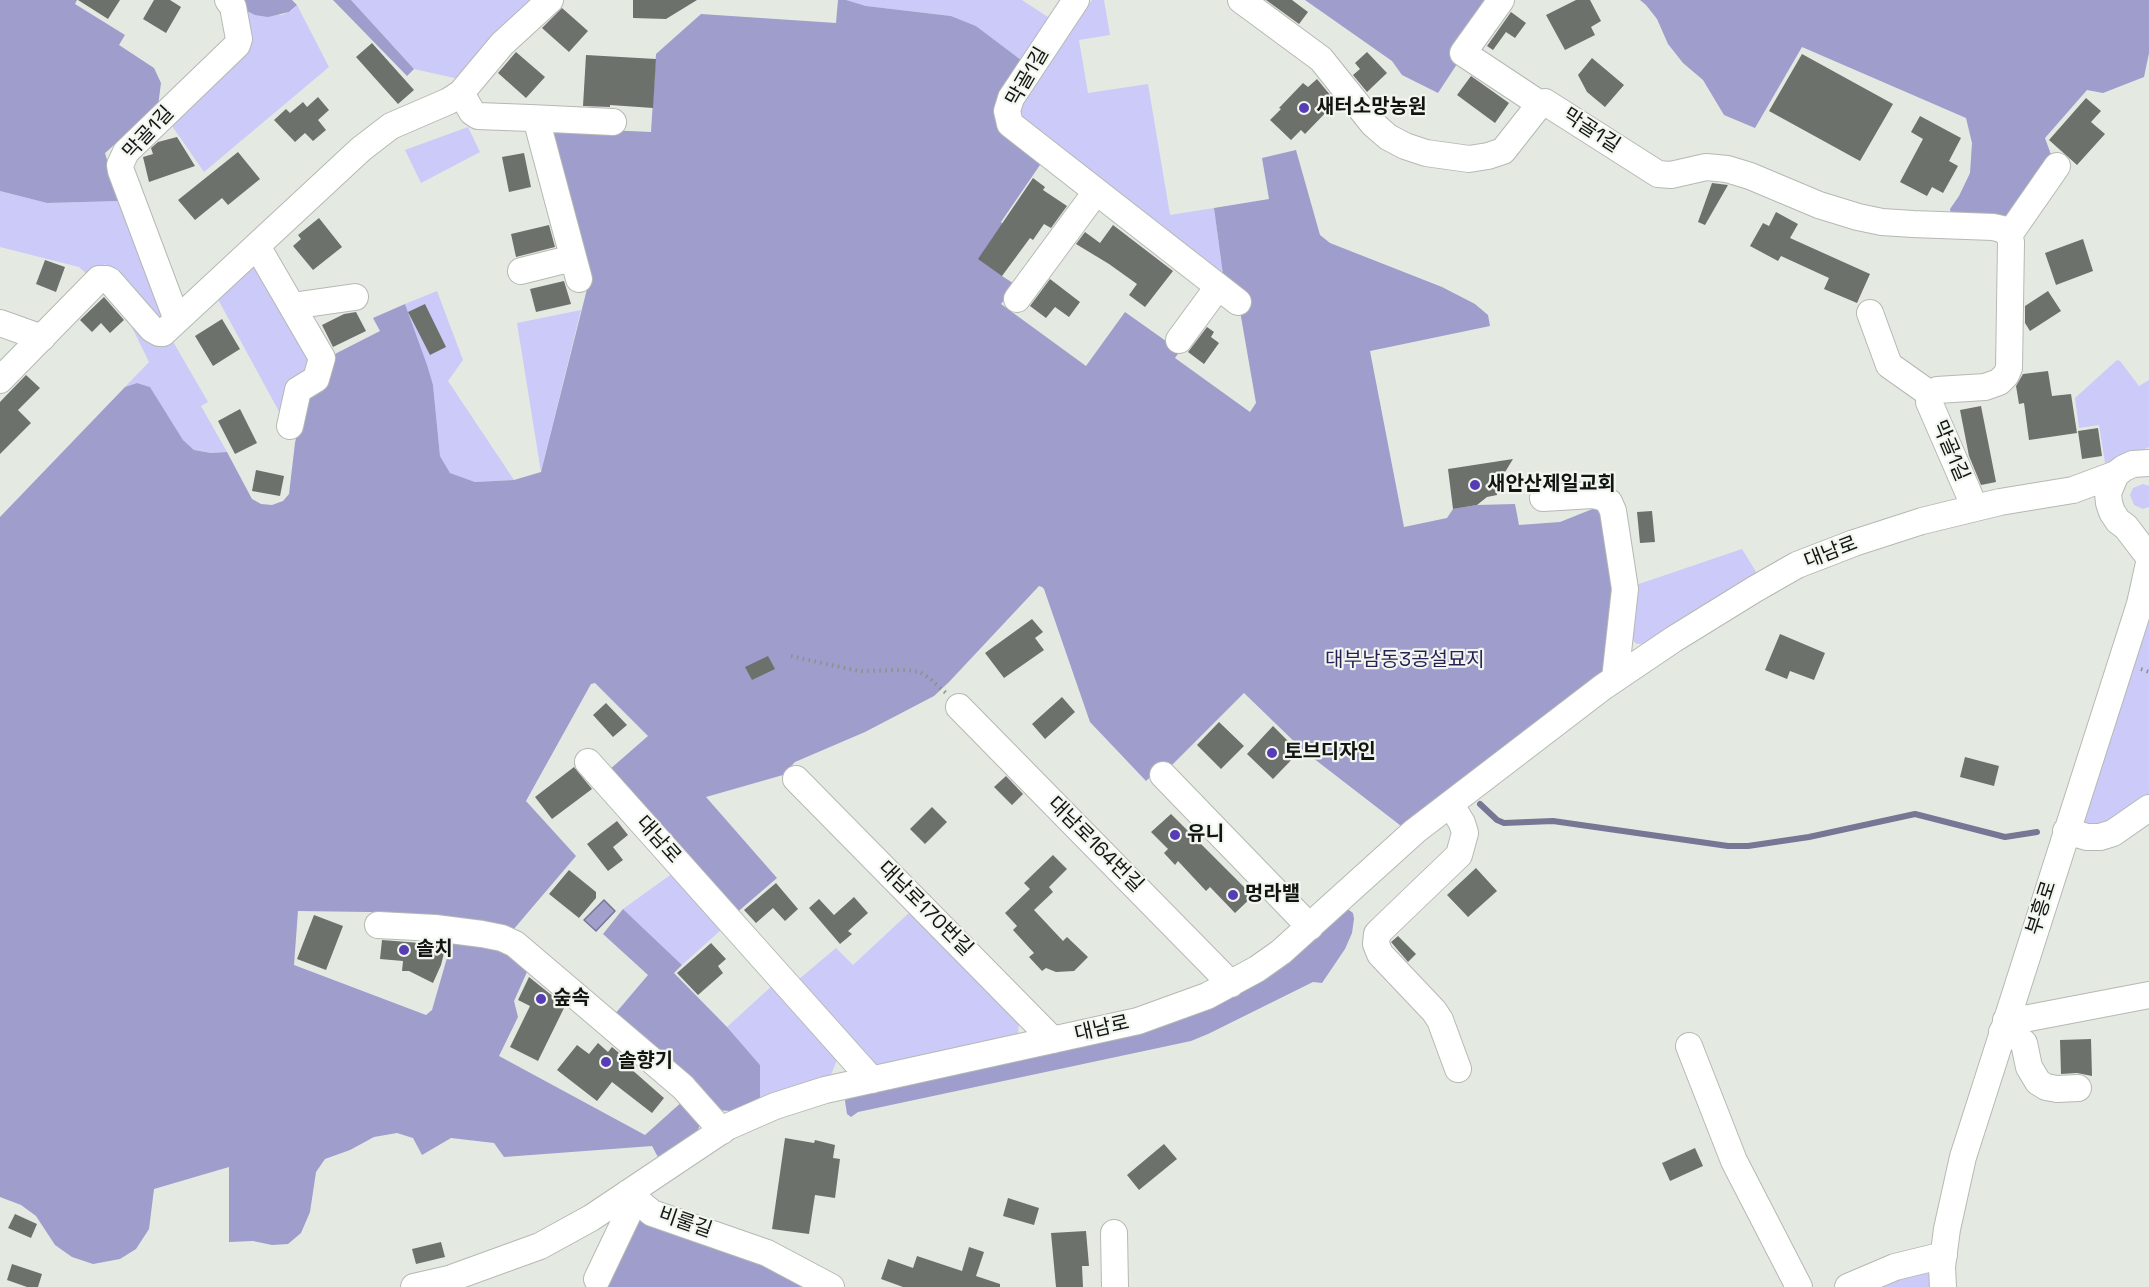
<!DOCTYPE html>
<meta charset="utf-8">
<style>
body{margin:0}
canvas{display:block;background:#e4e9e2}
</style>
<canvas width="2149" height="1287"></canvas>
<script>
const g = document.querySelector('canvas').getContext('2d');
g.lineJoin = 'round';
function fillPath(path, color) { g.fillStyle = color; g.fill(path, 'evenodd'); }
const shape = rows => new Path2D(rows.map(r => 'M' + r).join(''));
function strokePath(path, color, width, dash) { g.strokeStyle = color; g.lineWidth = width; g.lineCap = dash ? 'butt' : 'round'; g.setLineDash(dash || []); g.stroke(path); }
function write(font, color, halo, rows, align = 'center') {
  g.font = font + ' "Space Grotesk","Noto Sans KR",sans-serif'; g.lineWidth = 4.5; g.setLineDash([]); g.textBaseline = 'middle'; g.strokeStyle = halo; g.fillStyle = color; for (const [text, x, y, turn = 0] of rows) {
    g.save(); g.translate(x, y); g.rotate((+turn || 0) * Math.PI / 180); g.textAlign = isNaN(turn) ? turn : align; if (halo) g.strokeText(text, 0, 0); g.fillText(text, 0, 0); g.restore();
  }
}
const green = shape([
 [351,0,540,0,459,79,414,69],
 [846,0,1022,0,1054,21,1025,63,976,26,951,16,866,6],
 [1092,0,1104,0,1110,35,1079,40,1088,93,1148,84,1170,215,1214,208,1224,282,1017,119,1020,100],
 [297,5,329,67,204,172,170,123,252,45,245,10,282,15,291,11],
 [468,127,480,152,421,183,405,150],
 [0,191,47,203,119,201,167,319,162,320,144,307,105,264,89,276,79,267,0,247],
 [251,265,257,266,313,360,282,417,214,292],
 [437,291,463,360,448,381,514,480,475,482,450,473,440,456,433,385,405,304],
 [117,297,171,338,208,402,201,406,227,452,211,453,194,450,183,440,150,387,137,383,125,387,149,362],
 [581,310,541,472,517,323],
 [2117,360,2120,361,2139,386,2149,380,2149,447,2135,454,2105,463,2099,425,2079,428,2075,398],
 [2143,484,2149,486,2149,507,2143,509,2134,505,2130,495,2133,488],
 [1742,549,1758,575,1647,644,1637,644,1633,641,1631,637,1630,587],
 [2149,613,2149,801,2105,829,2084,828,2082,817],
 [673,873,722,929,682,965,623,909],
 [911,911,1019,1021,1018,1036,869,1067,798,980,836,948,853,965],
 [774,984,837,1060,830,1077,760,1099,760,1065,727,1027],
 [1921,1271,1927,1273,1932,1278,1933,1287,1867,1287]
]);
const forest = shape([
 [0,0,77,0,75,4,125,35,119,45,154,68,161,83,158,106,105,153,119,201,47,203,0,191],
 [242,0,292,0,297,5,289,12,268,17,255,15,245,10],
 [333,0,351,0,414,69,407,76],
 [838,0,846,0,866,6,951,16,976,26,1025,63,997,112,1042,162,1001,222,1003,224,1002,276,1016,285,1001,304,1086,366,1125,312,1180,351,1175,358,1250,412,1256,403,1240,311,1224,282,1214,208,1269,199,1262,158,1296,150,1320,235,1330,243,1442,287,1475,304,1488,315,1490,326,1370,351,1404,527,1447,518,1453,509,1477,505,1515,504,1519,525,1560,522,1595,508,1602,512,1617,590,1610,671,1405,829,1304,751,1244,693,1170,767,1165,763,1146,781,1090,722,1044,589,1042,587,1039,586,949,682,934,696,865,732,795,762,783,775,706,797,777,878,734,915,609,770,648,736,595,683,591,684,526,801,576,856,513,930,370,912,298,911,294,965,426,1015,432,1010,453,937,483,939,531,963,514,1001,518,1017,499,1056,645,1135,684,1100,701,1122,698,1130,659,1159,652,1146,504,1157,494,1143,451,1138,422,1155,413,1138,397,1133,374,1137,350,1150,325,1159,316,1172,310,1212,301,1233,288,1244,272,1245,253,1241,229,1242,229,1167,154,1189,149,1229,136,1249,120,1259,93,1264,72,1257,55,1245,36,1216,21,1205,0,1197,0,517,125,387,137,383,150,387,183,440,194,450,211,453,227,452,252,499,261,504,272,505,283,501,289,494,295,443,305,394,331,356,380,331,373,318,405,304,427,365,433,385,440,456,450,473,475,482,514,480,541,472,589,281,552,135,562,128,651,132,656,54,701,14,836,23],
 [1305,0,1492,0,1459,61,1438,93,1402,75,1392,61],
 [1640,0,2149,0,2149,53,2144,77,2103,93,2087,90,2045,138,2053,160,2016,218,1951,215,1950,209,1959,196,1970,173,1972,143,1966,118,1802,47,1755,128,1724,115,1703,80,1683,63,1668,44,1657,19,1646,5],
 [623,909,682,965,674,973,727,1027,760,1065,760,1099,730,1111,717,1110,614,1015,648,975,603,934],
 [1349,910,1353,913,1354,919,1352,933,1345,949,1322,983,1313,982,1208,1034,1191,1041,858,1112,851,1117,847,1114,845,1101,848,1096,1141,1030,1342,911],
 [639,1215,818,1287,585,1287]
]);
const water = shape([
 [604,900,615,911,596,931,584,920,604,900]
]);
const stream = shape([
 [1480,804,1497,820,1504,823,1553,821,1728,846,1748,846,1809,837,1915,814,2005,837,2037,832]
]);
const building = shape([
 [78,0,120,0,108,19],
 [154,0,170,0,181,7,166,33,143,19],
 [633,0,697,0,666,19,633,18],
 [1266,0,1292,0,1308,12,1299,24],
 [1576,0,1590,0,1601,21,1591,27,1595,35,1565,50,1546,15],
 [562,8,588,31,569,52,542,28],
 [1511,12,1526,23,1515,38,1506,32,1493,50,1487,46],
 [372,43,414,90,398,104,356,57],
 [516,52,545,77,526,98,498,73],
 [1367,52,1387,73,1367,92,1353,75,1360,69,1355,63],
 [1802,54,1893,104,1860,161,1769,111],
 [586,55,656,59,653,108,610,105,610,107,583,106],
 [1592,58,1624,85,1605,107,1587,92,1578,75],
 [1471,76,1509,103,1495,123,1457,95],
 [1317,79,1336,102,1305,134,1301,130,1291,140,1270,120,1281,109,1279,108,1303,83,1308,87],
 [318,97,329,110,318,120,326,130,313,141,305,133,295,142,274,120,286,109,290,113,303,102,307,107],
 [2086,98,2101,111,2091,122,2105,134,2077,165,2049,140],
 [1920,116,1961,138,1949,161,1958,166,1943,193,1932,187,1927,196,1900,182,1923,139,1911,132],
 [177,137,195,166,149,182,143,157,153,154,151,148,158,142],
 [238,152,260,179,228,205,222,198,195,220,178,200],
 [524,153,531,187,509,192,502,157],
 [1033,178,1045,187,1043,190,1067,206,1051,228,1044,224,1033,240,1030,238,1002,276,978,259],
 [1712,183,1728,185,1705,225,1698,222],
 [1776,212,1798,224,1790,238,1870,274,1857,303,1824,289,1829,278,1781,256,1778,261,1750,246,1763,223,1769,226],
 [319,218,342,247,313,270,293,246,301,239,298,235],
 [549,225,555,247,516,257,511,234],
 [1113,225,1173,271,1145,307,1129,295,1137,284,1109,264,1076,244,1085,232,1100,243],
 [2083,239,2093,271,2056,285,2045,253],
 [45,260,65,267,56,292,36,284],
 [1050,279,1080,302,1069,317,1055,307,1046,318,1030,306],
 [564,281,571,304,536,312,530,289],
 [2048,291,2061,311,2030,331,2025,323,2025,306],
 [104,297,124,320,110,333,101,323,92,332,80,320],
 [425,304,446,347,430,355,408,312],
 [356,312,366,331,333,347,322,325,344,314],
 [222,319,240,349,213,366,195,336],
 [1207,327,1214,332,1211,337,1219,343,1204,364,1188,352],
 [2048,371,2052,396,2071,394,2077,433,2029,440,2024,403,2019,404,2016,386,2023,374],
 [26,375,40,388,18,410,31,423,0,454,0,402],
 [1981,406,1996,482,1981,485,1969,456,1960,410],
 [240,409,257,443,235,454,218,421],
 [2098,428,2102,456,2082,459,2078,431],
 [1513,459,1496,487,1497,495,1487,497,1477,505,1453,509,1448,469],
 [256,470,284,476,280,496,252,491],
 [1652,511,1655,542,1640,543,1637,512],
 [1032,619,1043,632,1035,638,1044,650,1004,678,985,653],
 [1780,634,1825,653,1814,680,1790,671,1787,679,1765,670],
 [768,656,775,669,752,680,745,667],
 [1062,697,1075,712,1045,739,1032,724],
 [606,703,627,725,613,737,593,715],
 [1219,722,1244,746,1221,769,1197,745],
 [1273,726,1299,752,1273,779,1247,754],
 [1965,757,1999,766,1994,786,1960,777],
 [574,767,592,789,552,819,535,797],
 [1006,776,1023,794,1012,805,994,787],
 [932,807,947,822,925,844,910,829],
 [1171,814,1253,896,1235,913,1210,887,1206,891,1178,861,1175,865,1164,853,1168,849,1151,832],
 [617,821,628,835,613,847,623,860,608,871,587,844],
 [1053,855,1067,869,1049,887,1053,892,1034,910,1063,941,1067,937,1088,957,1074,971,1056,972,1046,968,1042,971,1029,957,1034,953,1013,930,1017,926,1005,913,1030,889,1024,883],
 [1476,868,1497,891,1468,917,1447,895],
 [569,870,596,892,596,898,579,918,549,894],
 [776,883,798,909,785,921,773,908,756,923,744,910],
 [854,897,868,913,848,931,852,934,840,944,809,908,819,899,834,915],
 [314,915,343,926,326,970,297,959],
 [1398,936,1416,954,1408,962,1391,942],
 [382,940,446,945,441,965,433,983,409,971,402,971,403,961,380,959],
 [711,943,726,959,718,966,723,973,698,995,677,973],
 [529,977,565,1006,538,1061,510,1047,530,1006,518,1000],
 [2091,1039,2092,1076,2077,1073,2061,1074,2060,1040],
 [598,1043,608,1052,612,1047,625,1058,622,1061,664,1098,652,1113,612,1082,597,1101,557,1070,577,1045,589,1054],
 [785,1138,814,1143,815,1140,835,1145,833,1158,840,1159,835,1198,815,1195,809,1234,772,1229],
 [1164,1144,1177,1159,1139,1190,1127,1175],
 [1695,1148,1703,1166,1670,1181,1662,1163],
 [1008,1198,1039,1208,1034,1225,1003,1216],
 [15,1214,37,1224,31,1238,8,1228],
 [1086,1231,1089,1266,1082,1266,1083,1287,1056,1287,1051,1233],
 [441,1242,445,1257,416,1264,412,1249],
 [969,1247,984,1252,976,1276,1000,1284,1000,1287,903,1287,881,1279,888,1259,913,1268,917,1256,962,1271],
 [12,1264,42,1274,38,1287,27,1287,7,1280]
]);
const path = shape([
 [791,656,858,671,907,670,920,672,929,678,946,693],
 [2141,669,2149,672]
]);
const minor = shape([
 [1076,0,1011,98,1007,111,1010,124,1238,302],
 [1241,0,1321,59,1373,124,1388,137,1405,146,1426,153,1469,159,1488,156,1503,151,1540,104,1545,102,1658,174,1671,175,1706,167,1727,169,1750,176,1819,205,1858,217,1882,222,1913,224,1993,227,2002,229,2009,235,2011,242,2009,368,2006,375,1999,382,1985,387,1937,390,1930,394,1929,402,1975,508],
 [1501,0,1463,53,1540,104],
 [461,93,472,112,478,116,530,118,537,122,579,279],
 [530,118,613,122],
 [2009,235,2057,166],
 [257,246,322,358,316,379,298,390,290,426],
 [521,271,573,258],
 [1017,299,1096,192],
 [292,306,355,297],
 [1870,313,1889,365,1930,394],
 [177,320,121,171,120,165,126,152,237,45,239,39,233,7,228,0],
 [0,323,42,338],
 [1179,340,1218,287],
 [0,380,99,279,106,279,110,281,152,329,159,333,163,333,361,149,391,126,449,101,461,93,502,44,550,0],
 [2149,463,2133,464,2124,468,2116,474,2108,493,2109,503,2112,512,2118,521,2126,527,2149,557],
 [1543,498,1592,495,1602,497,1609,502,1613,511,1625,589,1615,679],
 [959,707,1231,984],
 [588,762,872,1080],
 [1163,775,1310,927],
 [796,779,1053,1040],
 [1451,805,1462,823,1465,833,1459,855,1384,927,1377,934,1376,944,1380,954,1434,1011,1440,1020,1458,1069],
 [2066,831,2087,837,2100,837,2113,833,2149,808],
 [378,925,435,928,482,934,502,938,515,944,683,1087,722,1131],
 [2006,1020,2029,1018,2149,995],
 [2002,1032,2016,1036,2024,1043,2029,1067,2038,1082,2046,1087,2057,1089,2078,1088],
 [1689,1046,1734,1161,1799,1287],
 [628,1193,652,1213,767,1253,831,1287],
 [1114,1233,1115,1287],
 [597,1279,629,1212,628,1193],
 [414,1287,449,1279,540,1246,591,1218,727,1127,775,1106,825,1090,1138,1021,1207,996,1257,969,1281,952,1415,831,1603,687,1674,639,1755,589,1797,565,1854,543,1922,521,2000,502,2073,490,2116,474],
 [1848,1287,1895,1267,1944,1255],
 [1943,1287,1942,1267,1947,1229,1963,1157,2140,604,2149,563]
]);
const markers = [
 [1304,108,6,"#573db5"],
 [1475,485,6,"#573db5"],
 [1272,753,6,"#573db5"],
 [1175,835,6,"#573db5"],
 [1233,895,6,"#573db5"],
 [404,950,6,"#573db5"],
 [541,999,6,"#573db5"],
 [606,1062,6,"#573db5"]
];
const streetNames = [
 ["막골1길",1028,77,-60],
 ["막골1길",1591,131,33],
 ["막골1길",149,133,-47],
 ["막골1길",1950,451,67],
 ["대남로",1831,553,-21],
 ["대남로",658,840,48],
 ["대남로164번길",1095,845,45],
 ["부흥로",2042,908,-72],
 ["대남로170번길",925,909,45],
 ["대남로",1102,1029,-13],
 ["비룰길",685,1223,19]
];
const poiNames = [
 ["새터소망농원",1316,108],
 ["새안산제일교회",1487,485],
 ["토브디자인",1284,753],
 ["유니",1187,835],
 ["멍라밸",1245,895],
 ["솔치",416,950],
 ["숲속",553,999],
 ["솔향기",618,1062]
];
const parkNames = [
 ["대부남동3공설묘지",1405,661]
];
fillPath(green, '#cccaf8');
fillPath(forest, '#9f9dcb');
fillPath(water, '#a29fcd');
strokePath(water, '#777695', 1.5);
strokePath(stream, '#777695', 6);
fillPath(building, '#6d716b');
strokePath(minor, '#b5b9b3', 28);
strokePath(path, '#8d918c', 4, [1.5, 4.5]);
strokePath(minor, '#fff', 26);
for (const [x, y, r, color] of markers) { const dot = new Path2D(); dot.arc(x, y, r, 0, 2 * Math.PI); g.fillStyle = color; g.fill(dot); strokePath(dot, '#f1f6ef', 2); }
write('20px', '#131512', '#f1f6ef', streetNames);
write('bold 20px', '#131512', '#f1f6ef', poiNames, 'left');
write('20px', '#281e55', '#f1f6ef', parkNames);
</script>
